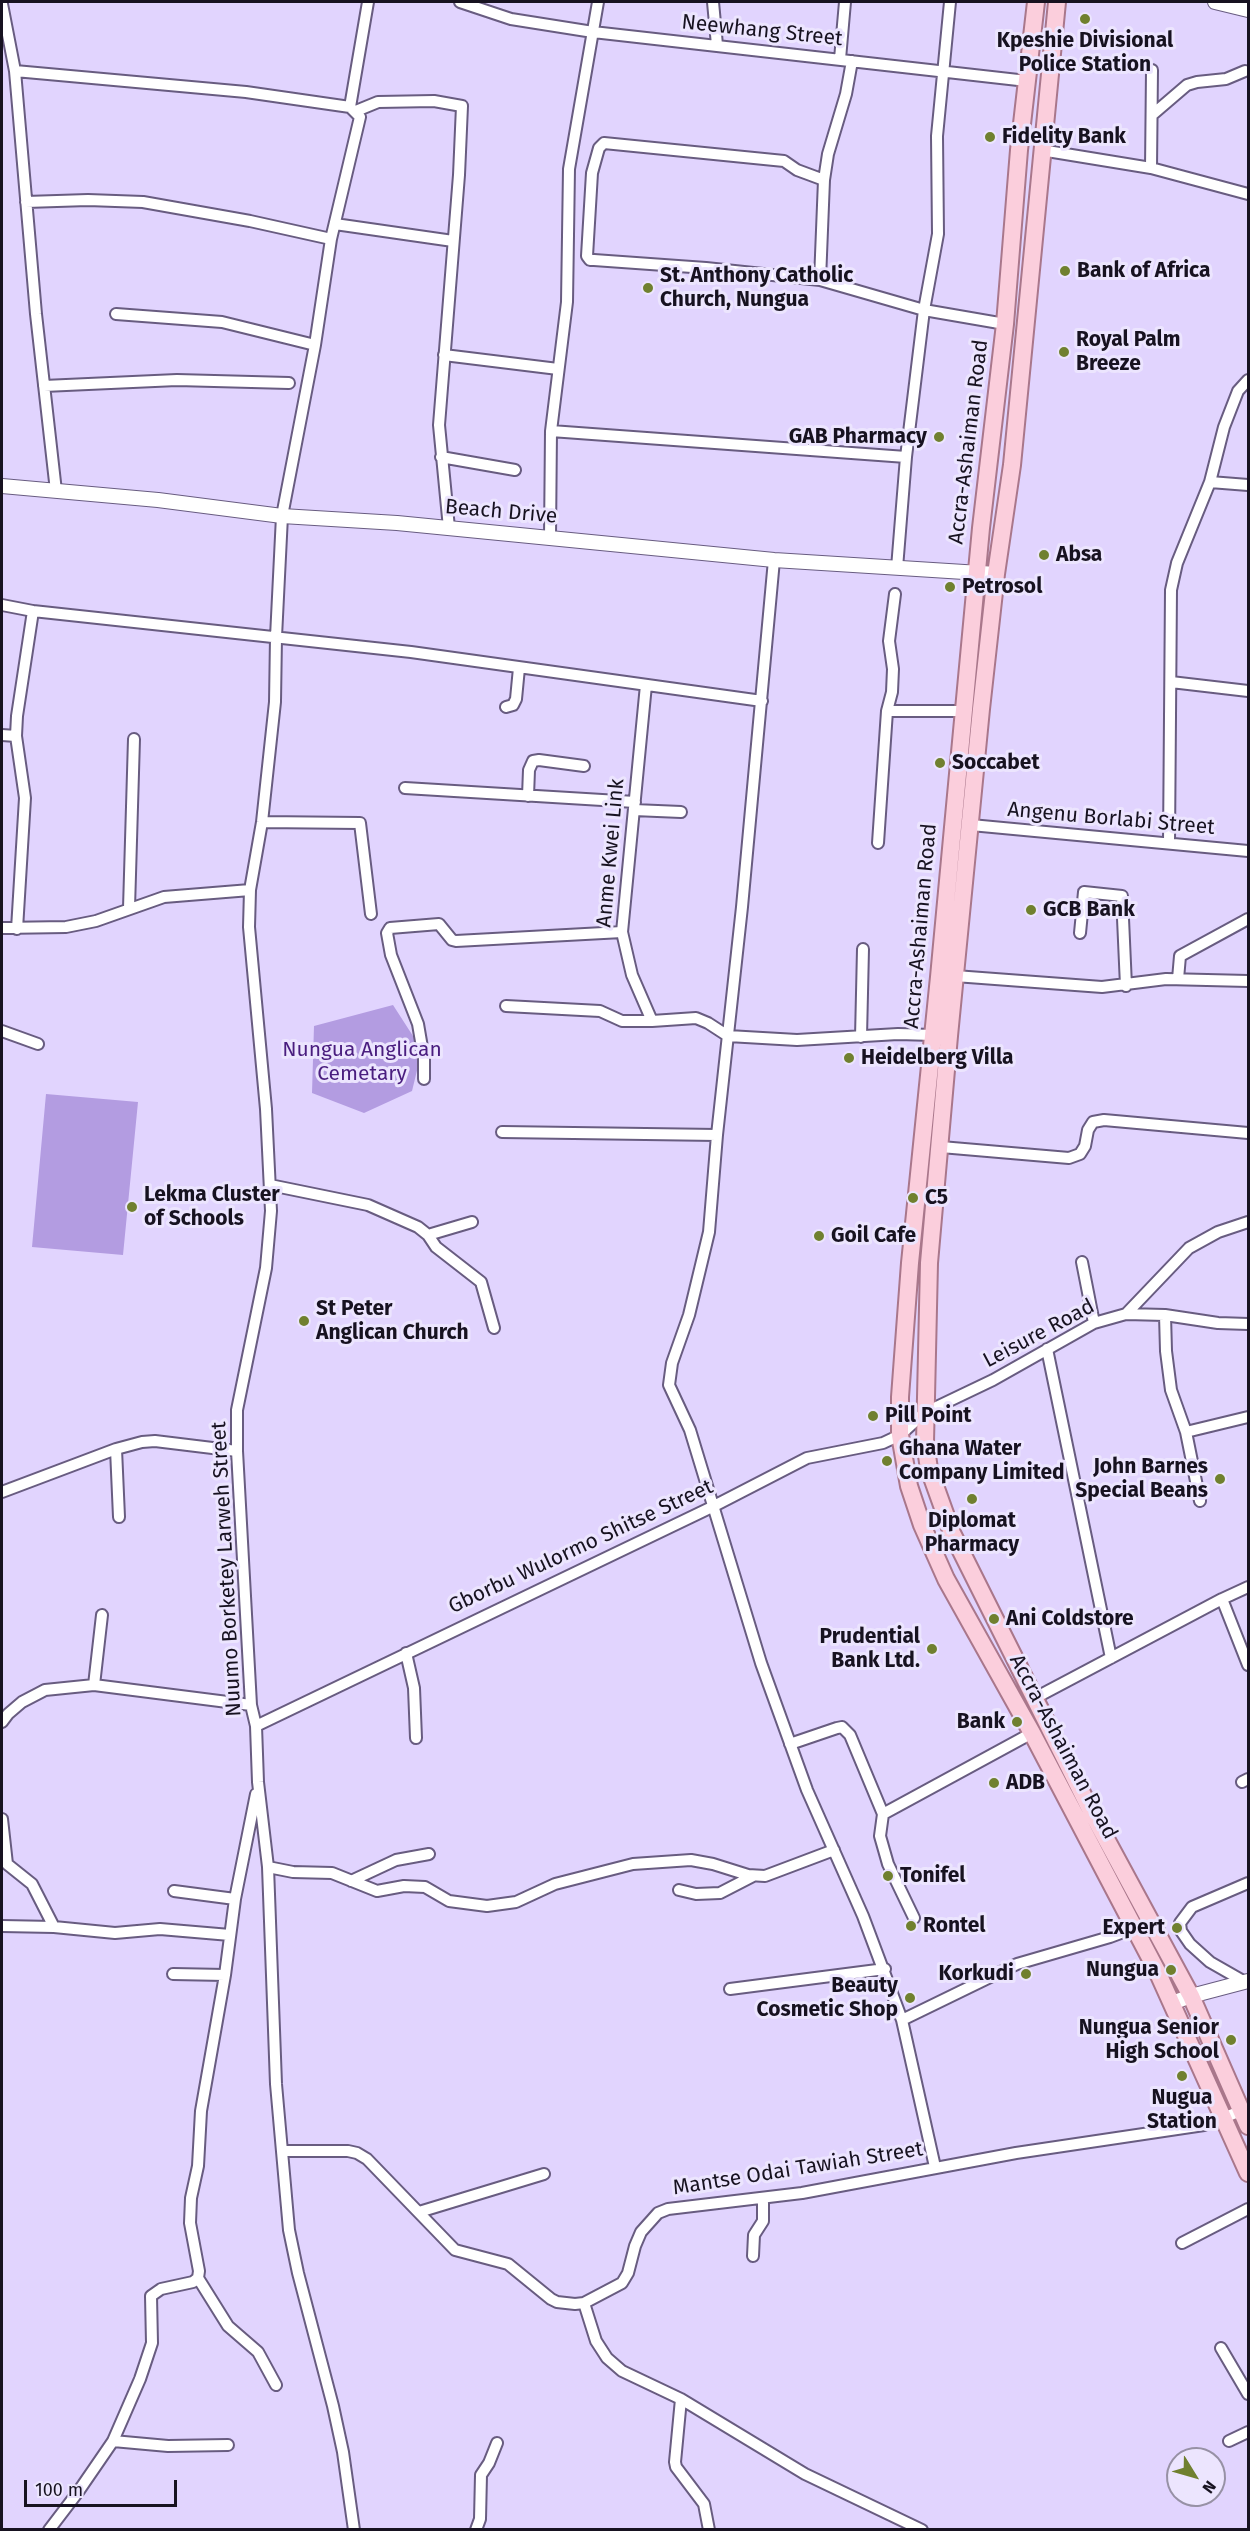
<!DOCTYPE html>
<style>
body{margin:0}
#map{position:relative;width:1250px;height:2531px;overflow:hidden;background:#e1d4fe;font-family:"Fira Sans",sans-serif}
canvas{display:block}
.frame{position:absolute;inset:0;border:3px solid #171220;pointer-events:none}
.north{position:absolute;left:1166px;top:2447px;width:60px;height:60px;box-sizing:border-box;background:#ece5fe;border:2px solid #9791a5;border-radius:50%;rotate:127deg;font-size:16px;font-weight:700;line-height:24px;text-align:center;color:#171220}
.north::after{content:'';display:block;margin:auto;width:21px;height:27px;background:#70802f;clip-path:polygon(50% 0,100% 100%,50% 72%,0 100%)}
.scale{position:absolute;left:24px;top:2480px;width:153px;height:27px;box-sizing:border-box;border:3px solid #171220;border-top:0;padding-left:8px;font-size:18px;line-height:21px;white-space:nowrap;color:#171220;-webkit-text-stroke:4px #ece5fe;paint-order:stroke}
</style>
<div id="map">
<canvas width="1250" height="2531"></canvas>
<div class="frame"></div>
<div class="north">N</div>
<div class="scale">100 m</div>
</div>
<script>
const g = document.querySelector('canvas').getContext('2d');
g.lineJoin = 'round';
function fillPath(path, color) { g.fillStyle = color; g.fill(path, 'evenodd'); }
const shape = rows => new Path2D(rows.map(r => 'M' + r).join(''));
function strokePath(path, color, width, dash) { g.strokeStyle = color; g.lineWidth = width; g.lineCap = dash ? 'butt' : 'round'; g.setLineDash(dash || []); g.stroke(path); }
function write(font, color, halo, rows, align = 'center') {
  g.font = font + ' "Fira Sans",sans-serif'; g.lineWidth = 6; g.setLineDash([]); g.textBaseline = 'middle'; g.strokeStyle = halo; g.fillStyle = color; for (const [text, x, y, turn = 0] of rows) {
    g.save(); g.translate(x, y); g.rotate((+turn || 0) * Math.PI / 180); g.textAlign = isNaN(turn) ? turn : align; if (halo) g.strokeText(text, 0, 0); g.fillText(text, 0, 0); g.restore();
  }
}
const green = shape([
 [393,1005,422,1050,412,1091,364,1113,312,1093,314,1026],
 [46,1094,138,1102,123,1255,32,1247]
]);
const minor = shape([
 [460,2,511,19,593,32,1027,81],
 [713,2,717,45],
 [2,4,15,71,36,314,56,491],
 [840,59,845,2],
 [15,71,246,92,350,107,360,117,331,239,315,345,282,516,276,637,275,702,262,822,250,890,249,927,266,1109,271,1211,266,1268,237,1410,237,1451,251,1705,256,1726,258,1782,268,1867,276,2084,289,2230,298,2273,333,2406,343,2452,354,2530],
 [350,107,368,2],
 [356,111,378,102,434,101,462,106,459,175,439,425,449,528],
 [1152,115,1187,85,1197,82,1226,79,1245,71],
 [1041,150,1151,168,1248,194],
 [1151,168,1152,70],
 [824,180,797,170,784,161,604,143,599,148,592,173,587,256,590,260,594,260,706,268,820,280,924,310,1005,324],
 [26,202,88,200,143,202,250,221,331,239],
 [335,224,453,241],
 [820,280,824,180,828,154,846,94,852,61],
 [116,314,222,322,315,345],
 [444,355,558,369],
 [44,386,177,380,289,383],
 [551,431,906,457],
 [441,457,515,470],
 [1210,482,1248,485],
 [550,537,551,431,567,302,569,169,598,2],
 [897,568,906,457,924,310,938,234,937,136,950,2],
 [2,605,33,611,411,652,762,701],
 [1171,682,1248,691],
 [646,685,622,932,632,975,652,1021,696,1018,708,1023,728,1036,797,1040,898,1034,933,1035],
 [506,707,513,705,516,699,519,668],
 [887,711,892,692,893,669,889,641,895,594],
 [2,735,16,736],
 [405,788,635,802],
 [528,796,529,770,533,761,539,760,584,766],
 [634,810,681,812],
 [262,822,360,823,371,914],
 [971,825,1248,851],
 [878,843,887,711,964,711],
 [1169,843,1171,590,1177,563,1210,482,1224,427,1238,391,1248,380],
 [129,908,134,739],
 [2,928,66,927,96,921,164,897,250,890],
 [17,929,25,798,16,736,17,716,33,611],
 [1080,933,1084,892,1122,896,1126,986],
 [955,976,1102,987,1166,979,1248,981],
 [1178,979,1180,956,1248,919],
 [506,1006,600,1011,622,1021,652,1021],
 [2,1031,38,1044],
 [861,1037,863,949],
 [424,1079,424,1059,418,1024,391,955,387,933,390,928,439,924,452,940,456,941,622,932],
 [502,1132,717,1135,742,907,774,560],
 [717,1135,709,1232,689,1315,672,1363,669,1385,690,1430,761,1663,807,1790,863,1916,902,2020,935,2167],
 [941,1147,1069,1158,1080,1154,1085,1146,1088,1130,1093,1122,1104,1120,1248,1133],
 [270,1185,368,1205,418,1227,428,1235,436,1247,481,1282,494,1328],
 [428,1235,472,1222],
 [1082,1262,1094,1323],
 [1126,1314,1189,1248,1218,1232,1248,1222],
 [1165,1315,1166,1351,1171,1390,1186,1432,1200,1501],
 [1047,1349,1111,1658],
 [1186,1432,1248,1417],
 [116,1449,119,1517],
 [2,1492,116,1449,142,1442,155,1441,237,1451],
 [1248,1587,1222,1599,1248,1665],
 [406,1653,414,1688,416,1738],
 [94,1685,102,1615],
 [1035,1698,1222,1599],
 [2,1722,8,1714,22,1702,45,1690,94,1685,251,1705],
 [256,1726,712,1507,807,1458,883,1443,900,1435,924,1413,993,1380,1094,1323,1126,1314,1165,1315,1218,1323,1248,1324],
 [790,1744,837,1728,842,1727,850,1735,883,1814,880,1836,888,1864,914,1918],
 [1242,1782,1248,1779],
 [883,1814,1032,1733],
 [2,1819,7,1864,32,1884,54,1927],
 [268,1867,293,1872,332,1873,377,1891,404,1886,425,1887,449,1901,487,1906,516,1902,555,1884,633,1864,691,1860,713,1864,748,1875,765,1876,834,1850],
 [351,1881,396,1860,429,1854],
 [679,1890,696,1894,720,1893,753,1876],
 [174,1891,235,1899],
 [2,1926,54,1927,115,1933,160,1929,230,1935],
 [173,1974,225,1975],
 [1245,1982,1210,1962,1190,1944,1181,1931,1180,1923,1192,1907,1248,1883],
 [730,1989,885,1969],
 [902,2020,1017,1964,1110,1937,1134,1928],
 [282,2151,348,2151,357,2153,367,2159,455,2250,508,2264,551,2299,557,2302,575,2304,584,2303,622,2283,628,2273,635,2246,641,2232,658,2213,668,2209,802,2193,1016,2153,1204,2125,1241,2111],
 [419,2212,544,2174],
 [1182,2243,1248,2209],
 [753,2256,754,2235,763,2221,763,2198],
 [198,2278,228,2326,258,2352,276,2385],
 [584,2303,596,2341,607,2358,622,2371,681,2399,805,2474,922,2530],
 [1221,2348,1248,2394],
 [681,2399,675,2462,676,2467,704,2504,709,2530],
 [113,2441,168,2446,228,2445],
 [1229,2441,1248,2432],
 [49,2530,78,2492,113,2441,140,2379,152,2343,151,2296,161,2289,193,2282,198,2278,199,2271,190,2223,191,2198,198,2166,201,2111,225,1975,235,1899,256,1794],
 [476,2530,480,2519,481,2475,489,2463,497,2443]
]);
const tertiary = shape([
 [1215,2,1248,10],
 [2,486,158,500,282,516,397,523,774,560,996,574],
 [1172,2003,1191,1996,1248,1981]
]);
const primary = shape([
 [1036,2,1019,150,1005,324,981,528,939,977,910,1263,900,1397,900,1435,909,1486,922,1525,946,1579,1032,1733,1157,1971,1248,2173],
 [1057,2,1012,465,996,574,981,709,949,1036,929,1263,925,1442,929,1469,952,1533,1092,1813,1191,1996,1248,2126]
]);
const markers = [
 [1085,19,6,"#70802f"],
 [990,137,6,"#70802f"],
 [1065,271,6,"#70802f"],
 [648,288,6,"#70802f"],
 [1064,352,6,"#70802f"],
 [939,437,6,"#70802f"],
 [1044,555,6,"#70802f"],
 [950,587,6,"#70802f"],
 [940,763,6,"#70802f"],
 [1031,910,6,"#70802f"],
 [849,1058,6,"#70802f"],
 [913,1198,6,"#70802f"],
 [132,1207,6,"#70802f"],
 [819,1236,6,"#70802f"],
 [304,1321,6,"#70802f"],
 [873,1416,6,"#70802f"],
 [887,1461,6,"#70802f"],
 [1220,1479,6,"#70802f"],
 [972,1499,6,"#70802f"],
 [994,1619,6,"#70802f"],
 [932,1649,6,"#70802f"],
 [1017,1722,6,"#70802f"],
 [994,1783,6,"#70802f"],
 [888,1876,6,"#70802f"],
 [911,1926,6,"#70802f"],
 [1177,1928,6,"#70802f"],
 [1171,1970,6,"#70802f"],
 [1026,1974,6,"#70802f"],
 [910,1998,6,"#70802f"],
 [1231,2040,6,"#70802f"],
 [1182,2076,6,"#70802f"]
];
const streetNames = [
 ["Neewhang Street",762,31,6],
 ["Accra-Ashaiman Road",969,442,-83],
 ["Beach Drive",501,512,5],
 ["Angenu Borlabi Street",1111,819,5],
 ["Anme Kwei Link",611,853,-85],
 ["Accra-Ashaiman Road",921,926,-85],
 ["Leisure Road",1039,1334,-28],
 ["Gborbu Wulormo Shitse Street",581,1547,-25],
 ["Nuumo Borketey Larweh Street",227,1569,-93],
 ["Accra-Ashaiman Road",1063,1747,62],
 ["Mantse Odai Tawiah Street",798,2169,-9]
];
const poiNames = [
 ["Kpeshie Divisional",1085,41,"center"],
 ["Police Station",1085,65,"center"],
 ["Fidelity Bank",1002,137],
 ["Bank of Africa",1077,271],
 ["St. Anthony Catholic",660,276],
 ["Church, Nungua",660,300],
 ["Royal Palm",1076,340],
 ["Breeze",1076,364],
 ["GAB Pharmacy",927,437,"right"],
 ["Absa",1056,555],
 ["Petrosol",962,587],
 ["Soccabet",952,763],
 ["GCB Bank",1043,910],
 ["Heidelberg Villa",861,1058],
 ["Lekma Cluster",144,1195],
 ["of Schools",144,1219],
 ["C5",925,1198],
 ["Goil Cafe",831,1236],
 ["St Peter",316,1309],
 ["Anglican Church",316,1333],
 ["Pill Point",885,1416],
 ["Ghana Water",899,1449],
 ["Company Limited",899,1473],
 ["John Barnes",1208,1467,"right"],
 ["Special Beans",1208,1491,"right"],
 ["Diplomat",972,1521,"center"],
 ["Pharmacy",972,1545,"center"],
 ["Ani Coldstore",1006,1619],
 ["Prudential",920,1637,"right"],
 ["Bank Ltd.",920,1661,"right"],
 ["Bank",1005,1722,"right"],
 ["ADB",1006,1783],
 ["Tonifel",900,1876],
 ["Rontel",923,1926],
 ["Expert",1165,1928,"right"],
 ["Nungua",1159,1970,"right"],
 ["Korkudi",1014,1974,"right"],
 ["Beauty",898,1986,"right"],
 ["Cosmetic Shop",898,2010,"right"],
 ["Nungua Senior",1219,2028,"right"],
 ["High School",1219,2052,"right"],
 ["Nugua",1182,2098,"center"],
 ["Station",1182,2122,"center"]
];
const parkNames = [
 ["Nungua Anglican",362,1050],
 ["Cemetary",362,1074]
];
fillPath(green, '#b39ce1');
strokePath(minor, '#685c80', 14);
strokePath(tertiary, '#685c80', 16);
strokePath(primary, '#a9778b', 20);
strokePath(minor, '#fff', 10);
strokePath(tertiary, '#fff', 14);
strokePath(primary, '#fbcedc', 16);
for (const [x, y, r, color] of markers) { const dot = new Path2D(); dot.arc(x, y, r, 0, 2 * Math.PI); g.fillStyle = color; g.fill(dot); strokePath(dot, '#ece5fe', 2); }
write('21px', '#171220', '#ece5fe', streetNames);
write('bold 21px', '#171220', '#ece5fe', poiNames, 'left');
write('21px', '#4a1e7f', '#ece5fe', parkNames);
</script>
